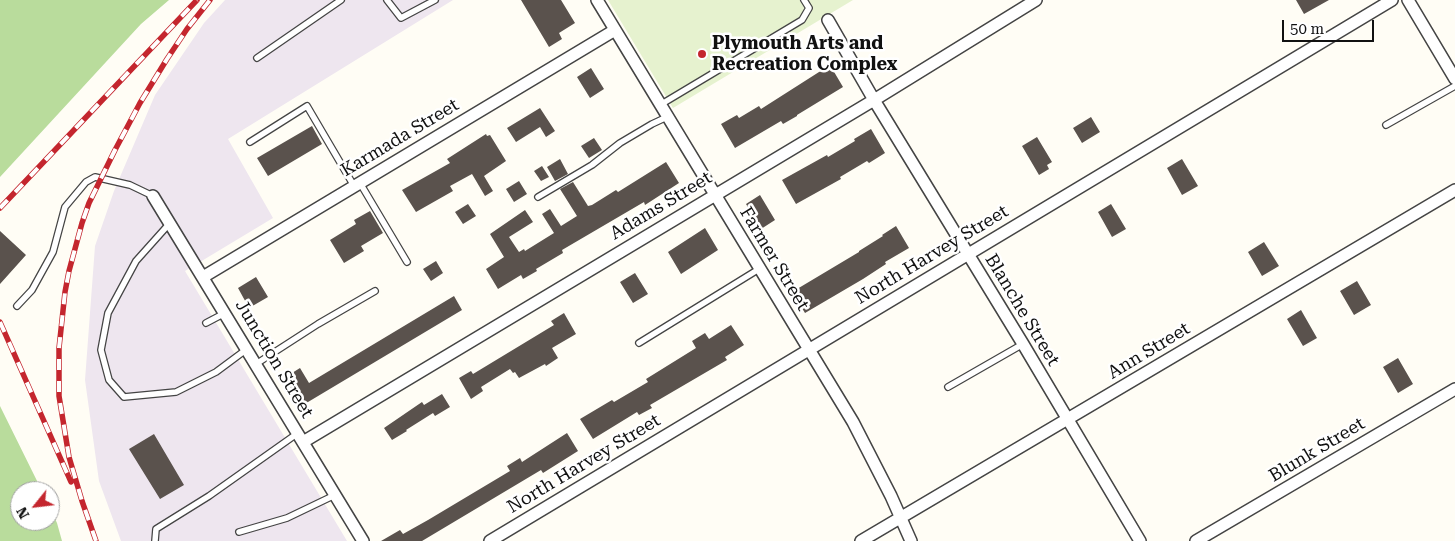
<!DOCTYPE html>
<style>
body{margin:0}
#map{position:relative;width:1455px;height:541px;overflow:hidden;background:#fffdf5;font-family:"Roboto Serif",serif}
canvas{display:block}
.north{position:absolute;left:10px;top:481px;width:50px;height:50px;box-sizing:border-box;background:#fff;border:1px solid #a0a0a0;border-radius:50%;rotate:241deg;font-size:14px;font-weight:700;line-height:20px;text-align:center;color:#111}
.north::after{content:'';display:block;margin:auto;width:18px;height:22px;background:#c4262e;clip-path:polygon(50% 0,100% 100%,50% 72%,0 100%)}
.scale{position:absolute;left:1282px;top:20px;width:92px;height:22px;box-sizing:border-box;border:2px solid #111;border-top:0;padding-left:6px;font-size:15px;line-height:18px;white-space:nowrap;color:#111;-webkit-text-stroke:4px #fff;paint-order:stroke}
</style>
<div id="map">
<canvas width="1455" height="541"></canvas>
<div class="north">N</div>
<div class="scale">50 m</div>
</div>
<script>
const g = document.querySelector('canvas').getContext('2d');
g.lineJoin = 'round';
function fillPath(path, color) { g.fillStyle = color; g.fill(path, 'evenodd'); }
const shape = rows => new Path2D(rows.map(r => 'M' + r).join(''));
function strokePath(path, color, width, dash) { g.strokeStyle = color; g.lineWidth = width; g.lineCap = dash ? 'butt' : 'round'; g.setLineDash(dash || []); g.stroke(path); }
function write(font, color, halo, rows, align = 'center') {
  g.font = font + ' "Roboto Serif",serif'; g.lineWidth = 5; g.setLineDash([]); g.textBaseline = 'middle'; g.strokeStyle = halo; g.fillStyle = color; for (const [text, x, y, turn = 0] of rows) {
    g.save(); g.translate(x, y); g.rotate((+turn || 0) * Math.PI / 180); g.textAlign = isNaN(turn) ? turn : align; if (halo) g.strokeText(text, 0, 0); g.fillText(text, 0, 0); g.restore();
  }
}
const industrial = shape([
 [225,0,453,0,228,139,273,218,185,271,347,541,121,541,99,481,85,380,95,246,114,191,155,95,204,23]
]);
const forest = shape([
 [0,0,169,0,141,24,0,177],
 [0,406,42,491,20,491,20,521,50,521,50,508,57,523,62,541,0,541]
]);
const pitch = shape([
 [608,0,853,0,673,108]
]);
const building = shape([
 [521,0,561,0,575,23,559,33,562,39,549,47],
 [1296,0,1329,0,1304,14],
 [830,65,843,87,797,115,797,116,783,124,781,121,735,148,721,124,737,115,739,118,759,106,761,109],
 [591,68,604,89,590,98,577,77],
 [540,108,555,131,546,137,540,127,516,142,507,128],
 [1091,117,1100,132,1082,143,1073,128],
 [312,126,322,144,268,176,257,158],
 [871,129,885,153,869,163,867,161,840,177,841,179,796,204,782,180,827,155,828,157,855,141,854,139],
 [486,134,487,136,490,135,506,161,484,176,493,191,485,196,472,174,450,186,453,191,416,212,402,190,450,163,447,159],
 [1037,137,1052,162,1047,165,1049,169,1039,175,1022,146],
 [594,138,602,150,589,158,581,146],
 [560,159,568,174,555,181,547,167],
 [1182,159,1198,186,1182,195,1167,168],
 [666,162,679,183,645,205,644,202,562,250,563,253,536,269,537,271,523,279,521,275,498,289,486,269,504,257,490,234,525,210,533,222,509,237,519,252,524,249,525,251,554,233,542,214,550,209,561,226,577,216,560,189,573,182,588,206,592,205,616,190,618,192],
 [542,166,549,177,541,181,534,171],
 [519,181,527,194,514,202,506,189],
 [760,195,775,220,761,229,746,204],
 [468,204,476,216,463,224,455,212],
 [1111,204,1126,229,1112,237,1098,212],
 [370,211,383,233,361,246,364,251,344,263,330,240,356,224,354,220],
 [896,226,909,248,885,262,886,264,863,279,805,313,792,292,859,252,859,251,883,236,882,235],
 [705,228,718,250,681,274,668,252],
 [0,231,26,255,0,284],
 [1264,242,1279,266,1262,276,1248,252],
 [436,261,443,273,431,281,423,269],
 [635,273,648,294,633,303,620,282],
 [256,277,268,297,249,308,238,288],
 [1357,281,1371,305,1354,315,1340,291],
 [454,296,462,310,303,405,284,378,300,368,309,383],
 [1301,310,1317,338,1303,346,1287,319],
 [564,313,576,334,552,348,558,358,546,366,545,364,519,378,515,372,513,373,510,369,481,387,483,391,471,399,459,378,471,371,473,374,554,325,551,321],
 [731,325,744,345,725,357,727,360,650,405,652,408,639,415,637,412,593,439,580,419,612,400,614,402,648,382,646,379,696,348,692,341,705,333,709,339],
 [1398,358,1413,384,1398,393,1383,367],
 [442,394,450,407,435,416,433,413,406,430,407,431,392,440,384,428,422,402,424,405],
 [567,433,578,451,543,473,541,470,422,541,381,541,400,530,403,534,428,520,510,471,507,466,520,458,522,462],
 [154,434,184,485,160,499,129,449]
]);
const lane = shape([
 [387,0,401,18,435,0],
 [257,58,341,0],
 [660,105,802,20,809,8,804,0],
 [1386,125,1455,86],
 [250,142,307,106,354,186],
 [360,183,407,262],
 [538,197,592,165,620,143,652,124,667,117],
 [170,223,136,261,108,313,101,350,109,380,124,397,176,392,216,372,247,349],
 [17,306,32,290,53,252,65,207,86,182,95,177,130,185,153,196],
 [206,323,225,313],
 [639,343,759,269],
 [256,364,318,324,375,291],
 [948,387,1023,344],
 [239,532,287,518,335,495],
 [155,541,156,529,209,496,298,433]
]);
const street = shape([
 [597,0,853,422,891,496,911,541],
 [1408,0,1455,79],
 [828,20,874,100,1023,344,1140,541],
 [153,196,363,541],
 [203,277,615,30],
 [303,442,874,100,1036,0],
 [490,541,1392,0],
 [861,541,1455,190],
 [1196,541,1455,389]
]);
const rail = shape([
 [0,208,197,0],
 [0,322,71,482],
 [96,541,82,501,69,457,59,396,59,348,65,292,69,271,82,223,89,203,115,150,140,103,167,59,187,29,210,0]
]);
const markers = [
 [702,54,5,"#c4262e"]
];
const poiNames = [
 ["Plymouth Arts and",712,44],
 ["Recreation Complex",712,65]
];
const streetNames = [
 ["Karmada Street",400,138,-31],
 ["Adams Street",661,206,-31],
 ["North Harvey Street",932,255,-31],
 ["Farmer Street",774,259,59],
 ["Blanche Street",1022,310,59],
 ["Ann Street",1149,351,-31],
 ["Junction Street",274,359,59],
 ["Blunk Street",1317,450,-31],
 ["North Harvey Street",584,464,-31]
];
fillPath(industrial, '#eee6ef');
fillPath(forest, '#b9dc9c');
fillPath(pitch, '#e6f2cf');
fillPath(building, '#5a524d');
strokePath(lane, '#444', 8);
strokePath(street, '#444', 14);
strokePath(lane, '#fff', 5.5);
strokePath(street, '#fff', 11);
strokePath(rail, '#c4262e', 5.5);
strokePath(rail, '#fff', 4, [11]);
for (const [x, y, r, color] of markers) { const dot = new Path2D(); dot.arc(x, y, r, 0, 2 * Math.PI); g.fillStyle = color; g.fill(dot); strokePath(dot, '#fff', 2); }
write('bold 18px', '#111', '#fff', poiNames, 'left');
write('18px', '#111', '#fff', streetNames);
</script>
